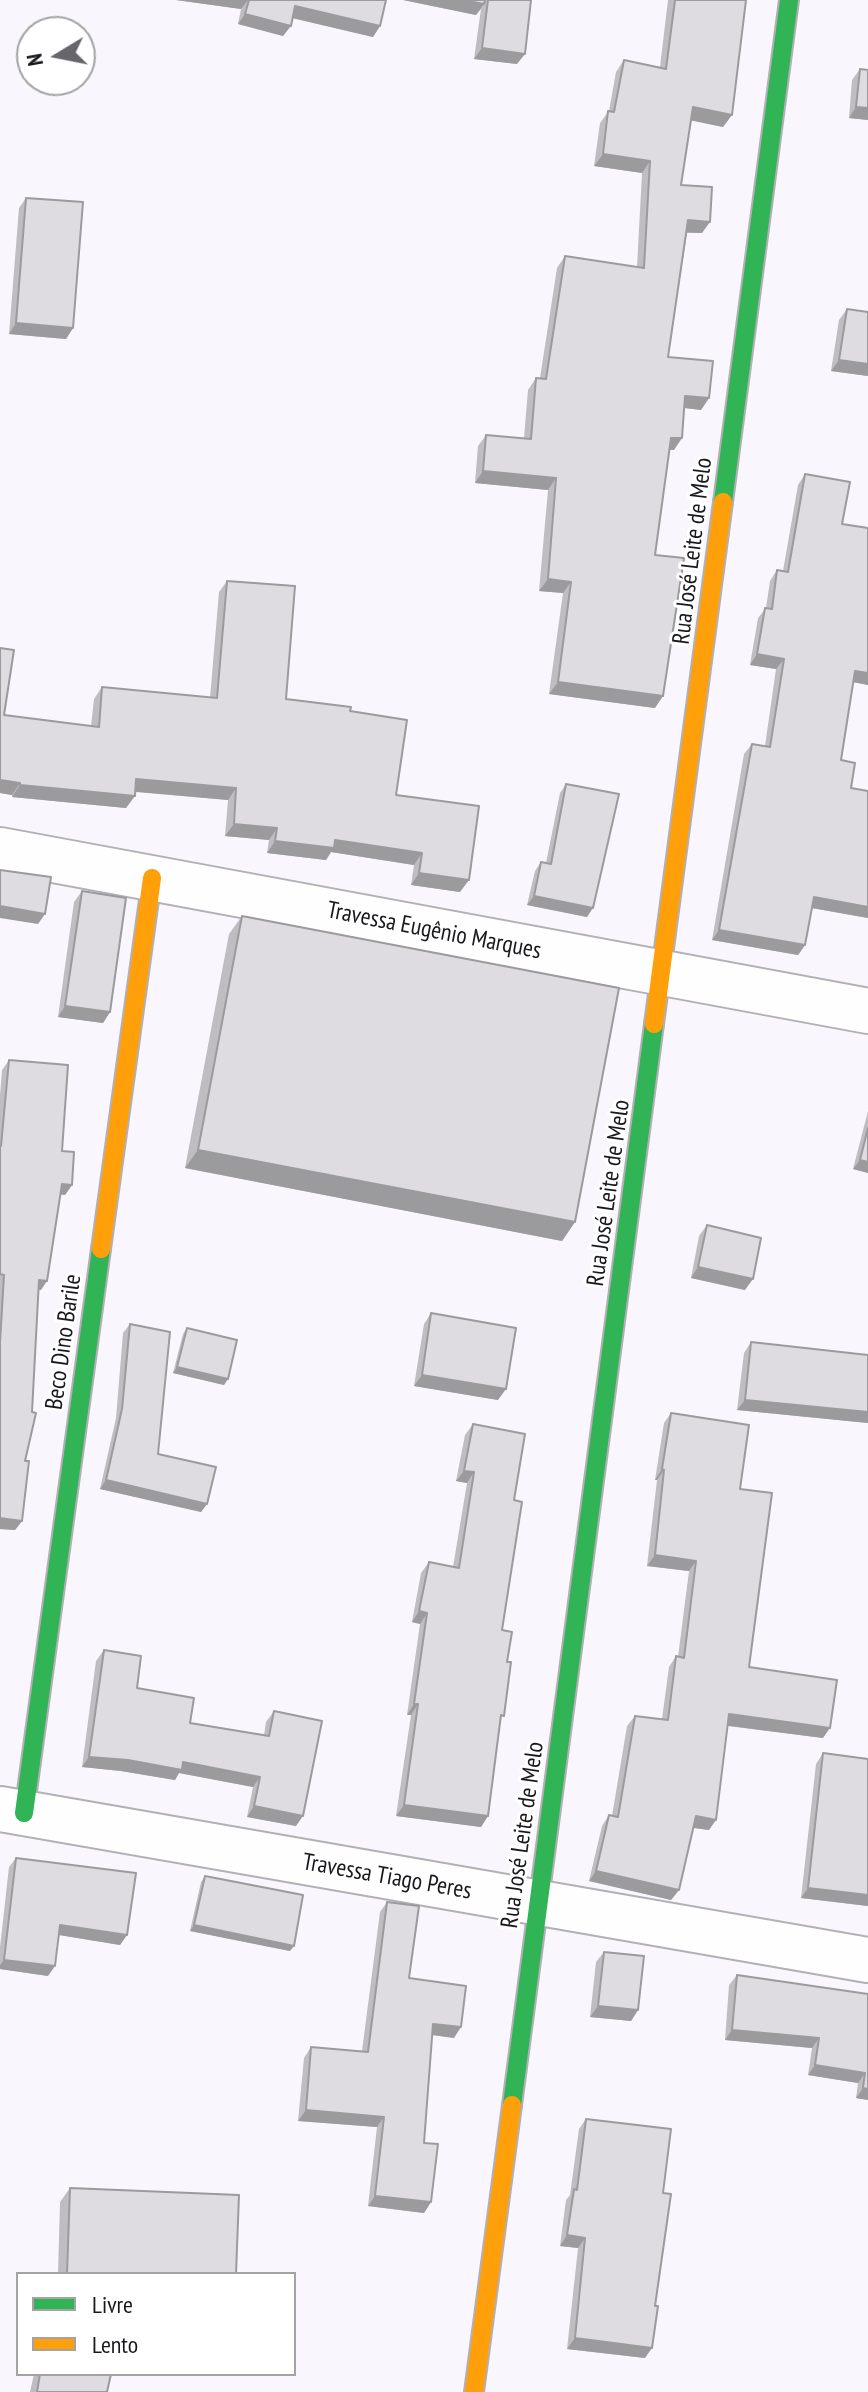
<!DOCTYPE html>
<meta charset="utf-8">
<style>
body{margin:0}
#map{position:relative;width:868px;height:2392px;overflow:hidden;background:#f9f7fd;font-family:"PT Sans Narrow",sans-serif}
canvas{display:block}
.legend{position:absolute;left:16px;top:2272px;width:280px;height:104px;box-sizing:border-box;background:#fff;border:2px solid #a3a3a4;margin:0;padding:10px 14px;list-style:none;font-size:24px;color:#19181c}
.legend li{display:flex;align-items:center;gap:16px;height:40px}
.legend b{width:40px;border:2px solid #a3a3a4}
.north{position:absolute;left:16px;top:16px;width:80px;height:80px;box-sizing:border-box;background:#fff;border:2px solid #a3a3a4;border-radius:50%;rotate:260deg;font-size:22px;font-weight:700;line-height:32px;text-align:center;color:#19181c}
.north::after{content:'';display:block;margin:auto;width:28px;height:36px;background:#67666b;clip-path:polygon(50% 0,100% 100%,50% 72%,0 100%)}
</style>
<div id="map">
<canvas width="868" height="2392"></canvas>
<ul class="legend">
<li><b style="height:10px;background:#30b455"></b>Livre</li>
<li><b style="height:10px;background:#ff9f0a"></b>Lento</li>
</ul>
<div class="north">N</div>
</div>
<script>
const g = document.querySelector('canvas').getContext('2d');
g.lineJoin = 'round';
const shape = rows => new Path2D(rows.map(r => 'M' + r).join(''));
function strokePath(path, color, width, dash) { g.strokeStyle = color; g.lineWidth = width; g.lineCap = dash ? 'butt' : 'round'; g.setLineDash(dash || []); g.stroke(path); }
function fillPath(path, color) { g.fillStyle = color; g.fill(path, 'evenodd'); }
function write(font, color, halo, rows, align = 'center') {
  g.font = font + ' "PT Sans Narrow",sans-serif'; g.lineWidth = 6; g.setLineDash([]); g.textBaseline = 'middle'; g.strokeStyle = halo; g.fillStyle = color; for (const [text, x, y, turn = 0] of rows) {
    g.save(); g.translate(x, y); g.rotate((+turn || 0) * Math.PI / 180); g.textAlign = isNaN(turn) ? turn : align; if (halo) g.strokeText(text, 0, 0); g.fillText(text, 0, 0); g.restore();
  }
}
const street = shape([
 [0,850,868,1011],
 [0,1809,868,1960]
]);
const fast = shape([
 [723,502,789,0],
 [24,1813,101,1249],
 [512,2105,654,1024]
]);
const slow = shape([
 [654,1024,723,502],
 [101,1249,152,878],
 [474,2392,512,2105]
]);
const wall = shape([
 [176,0,386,0,380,26,373,37,292,18,283,36,238,24,241,9],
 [403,0,531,0,517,64,474,59,481,9,476,15],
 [668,0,746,0,723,127,691,120,681,185,702,233,687,233,668,357,709,398,701,410,684,408,674,450,669,450,655,555,655,708,549,694,563,593,539,591,548,490,475,483,478,446,486,435,524,438,528,390,536,378,540,378,557,268,565,256,637,267,642,173,594,166,600,123,609,111,616,72,624,60,660,67],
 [860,69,868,120,849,118,852,80],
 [26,198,73,328,66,339,9,334,19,208],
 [847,309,868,376,831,371,839,320],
 [805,474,842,524,868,685,853,682,841,760,851,788,868,918,812,908,805,945,798,955,712,940,744,754,752,744,765,746,776,669,750,665,758,618,766,608,770,581,777,570,783,571,798,485],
 [227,581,286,699,350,711,396,795,460,892,411,885,414,865,331,852,326,860,267,853,269,840,225,836,228,800,135,792,126,808,12,797,12,795,0,793,0,648,4,715,91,726,94,699,102,687,210,698,219,592],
 [566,784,587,917,527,905,535,871,541,862,546,863,560,793],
 [82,891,110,1012,103,1023,58,1017,74,902],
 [242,916,575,1222,562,1241,185,1168,229,934],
 [9,1060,62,1151,72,1185,65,1195,61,1194,41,1290,38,1290,25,1461,22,1521,15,1530,0,1529,0,1095,2,1070],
 [868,1111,868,1173,853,1169],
 [707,1225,745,1290,691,1278,699,1236],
 [431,1313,498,1400,414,1386,424,1324],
 [130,1324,158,1454,207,1504,201,1512,100,1489,116,1418,123,1333],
 [187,1328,224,1385,173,1373,183,1334],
 [751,1342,868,1423,737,1410,744,1353],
 [671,1413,740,1489,749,1667,823,1738,728,1726,709,1830,693,1828,679,1890,671,1900,589,1881,602,1826,609,1815,612,1816,627,1726,635,1716,662,1719,669,1667,676,1656,678,1657,689,1571,647,1566,657,1480,655,1480,664,1423],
 [473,1424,514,1500,502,1630,507,1662,488,1816,481,1827,396,1816,411,1715,407,1715,420,1624,412,1622,421,1573,429,1562,453,1567,467,1483,456,1481,465,1435],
 [104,1650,137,1688,190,1723,264,1735,266,1722,274,1711,296,1826,247,1817,253,1787,179,1773,175,1780,121,1771,82,1767,96,1661],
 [823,1753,868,1906,801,1898,816,1764],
 [16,1858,127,1935,120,1945,59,1935,48,1976,0,1969,0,1947,9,1867],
 [205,1876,290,1951,190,1931,201,1882],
 [387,1902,409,1978,454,2038,432,2035,424,2143,431,2202,424,2213,368,2206,377,2127,298,2121,304,2058,311,2047,362,2051,380,1912],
 [604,1952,638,2010,631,2021,590,2017,596,1962],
 [737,1975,868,1994,868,2100,856,2098,858,2083,808,2075,812,2048,725,2040,729,1985],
 [586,2119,663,2193,645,2358,567,2349,578,2248,560,2246,566,2200,570,2195,579,2129],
 [70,2188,236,2274,58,2274,60,2202],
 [34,2374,111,2374,107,2392,30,2392]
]);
const shadedWall = shape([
 [176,0,248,0,241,9],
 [403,0,463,0,484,4,476,15],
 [295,6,380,26,373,37,288,17],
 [245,14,291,26,283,36,238,24],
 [482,48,525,54,517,64,474,59],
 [693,107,732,115,723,127,684,119],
 [856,107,868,108,868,120,849,118],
 [603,154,650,161,642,173,594,166],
 [688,220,710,222,702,233,680,232],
 [16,323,73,328,66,339,9,334],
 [839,360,868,364,868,376,831,371],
 [685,396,709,398,701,410,677,407],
 [671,438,682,438,674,450,663,449],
 [483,471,556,478,548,490,475,483],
 [548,579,571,582,563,593,539,591],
 [757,654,784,659,776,669,750,665],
 [855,671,868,673,868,685,847,681],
 [558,682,663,696,655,708,549,694],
 [136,779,236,788,228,800,128,791],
 [0,780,20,783,12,795,0,793],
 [20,785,135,796,126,808,12,797],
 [234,824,277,828,269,840,225,836],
 [335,840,422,853,414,865,331,852,326,860,267,853,275,841],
 [419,873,469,880,460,892,411,885],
 [534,896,593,908,587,917,527,905],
 [814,897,868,907,868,918,806,907],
 [0,906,45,914,38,924,0,918],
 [719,930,805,945,798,955,712,940],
 [65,1006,110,1012,103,1023,58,1017],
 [198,1150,575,1222,562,1241,185,1168],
 [860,1160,868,1162,868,1173,853,1169],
 [62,1184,72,1185,65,1195,56,1194],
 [698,1267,753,1279,745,1290,691,1278],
 [39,1280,47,1281,41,1290,32,1289],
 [177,1367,228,1379,224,1385,173,1373],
 [422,1375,506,1389,498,1400,414,1386],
 [745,1400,868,1412,868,1423,737,1410],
 [662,1469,664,1470,657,1480,655,1480],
 [464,1471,474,1472,467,1483,456,1481],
 [106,1480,207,1504,201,1512,100,1489],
 [0,1518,22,1521,15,1530,0,1529],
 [655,1555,696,1561,689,1571,647,1566],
 [419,1611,427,1613,420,1624,412,1622],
 [414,1704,418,1704,411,1715,407,1715],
 [729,1714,830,1728,823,1738,722,1725],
 [89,1757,183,1762,260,1777,253,1787,179,1773,175,1780,121,1771,82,1767],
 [404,1805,488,1816,481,1827,396,1816],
 [254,1806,303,1816,296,1826,247,1817],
 [696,1816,716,1820,709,1830,688,1827],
 [596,1871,679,1890,671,1900,589,1881],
 [808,1888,868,1895,868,1906,801,1898],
 [60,1925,127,1935,120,1945,53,1934],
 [194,1925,294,1946,290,1951,190,1931],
 [4,1960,55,1966,48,1976,0,1969,0,1965],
 [598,2006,638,2010,631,2021,590,2017],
 [433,2024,461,2027,454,2038,426,2034],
 [732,2030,819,2038,812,2048,725,2040],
 [815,2065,865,2073,858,2083,808,2075],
 [863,2088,868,2089,868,2100,856,2098],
 [306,2110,384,2117,377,2127,298,2121],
 [375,2196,431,2202,424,2213,368,2206],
 [567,2235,585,2238,578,2248,560,2246],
 [575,2338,652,2348,645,2358,567,2349]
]);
const building = shape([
 [249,0,386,0,380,26,295,6,291,26,245,14,249,0],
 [463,0,485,0,484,4,463,0],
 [488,0,531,0,525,54,482,48,488,0],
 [675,0,746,0,732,115,693,107,681,185,712,187,710,222,688,220,668,357,713,361,709,398,685,396,682,438,671,438,655,555,684,558,663,696,558,682,571,582,548,579,556,478,483,471,486,435,531,439,536,378,546,379,565,256,644,268,650,161,603,154,608,111,614,112,624,60,666,69,675,0],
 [860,69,868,70,868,108,856,107,860,69],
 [26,198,83,202,73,328,16,323,26,198],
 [847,309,868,312,868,364,839,360,847,309],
 [805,474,850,482,842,524,868,528,868,673,855,671,841,760,855,763,851,788,868,791,868,907,814,897,805,945,719,930,752,744,770,747,784,659,757,654,765,608,772,609,777,570,788,572,805,474],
 [227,581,295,586,286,699,351,707,350,711,407,720,396,795,479,806,469,880,419,873,422,853,335,840,334,848,275,841,277,828,234,824,236,788,136,779,135,796,20,785,20,783,0,780,0,648,14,650,4,715,99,727,102,687,217,698,227,581],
 [566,784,619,794,593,908,534,896,541,862,551,864,566,784],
 [0,870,51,877,45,914,0,906,0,870],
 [82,891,126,898,110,1012,65,1006,82,891],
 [242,916,619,988,575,1222,198,1150,242,916],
 [9,1060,68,1065,62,1151,74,1152,72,1185,62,1184,47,1281,39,1280,32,1412,36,1413,25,1461,29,1461,22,1521,0,1518,0,1342,4,1275,0,1274,0,1146,1,1146,9,1060],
 [868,1128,868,1162,860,1160,868,1128],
 [707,1225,761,1238,753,1279,698,1267,707,1225],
 [431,1313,516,1328,506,1389,422,1375,431,1313],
 [130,1324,170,1332,158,1454,216,1467,207,1504,106,1480,122,1409,130,1324],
 [187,1328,237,1340,228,1379,177,1367,187,1328],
 [751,1342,868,1355,868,1412,745,1400,751,1342],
 [671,1413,749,1425,740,1489,772,1493,749,1667,837,1680,830,1728,729,1714,716,1820,696,1816,679,1890,596,1871,609,1815,618,1817,635,1716,668,1720,676,1656,684,1658,696,1561,655,1555,664,1470,662,1469,671,1413],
 [473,1424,525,1434,514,1500,522,1502,502,1630,512,1632,507,1662,511,1662,504,1716,501,1715,488,1816,404,1805,418,1704,414,1704,427,1613,419,1611,429,1562,459,1568,474,1472,464,1471,473,1424],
 [104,1650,141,1656,137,1688,194,1698,190,1723,269,1736,274,1711,322,1721,303,1816,254,1806,260,1777,183,1762,182,1770,128,1760,89,1757,104,1650],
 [823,1753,868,1759,868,1895,808,1888,823,1753],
 [16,1858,136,1873,127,1935,60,1925,55,1966,4,1960,16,1858],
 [205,1876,303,1895,294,1946,194,1925,205,1876],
 [387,1902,419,1906,409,1978,466,1986,461,2027,433,2024,424,2143,438,2144,431,2202,375,2196,384,2117,306,2110,311,2047,368,2052,387,1902],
 [604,1952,644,1956,638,2010,598,2006,604,1952],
 [737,1975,868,1994,868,2089,863,2088,865,2073,815,2065,819,2038,732,2030,737,1975],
 [586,2119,671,2129,663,2193,671,2194,655,2306,658,2306,652,2348,575,2338,585,2238,567,2235,574,2189,577,2190,586,2119],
 [70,2188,239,2195,236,2274,67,2274,70,2188],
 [40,2374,111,2374,107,2392,37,2392,40,2374]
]);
const streetNames = [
 ["Rua José Leite de Melo",693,551,-83],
 ["Travessa Eugênio Marques",434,931,11],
 ["Rua José Leite de Melo",609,1193,-82],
 ["Beco Dino Barile",64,1342,-82],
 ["Rua José Leite de Melo",523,1835,-82],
 ["Travessa Tiago Peres",387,1877,10]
];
strokePath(street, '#b2b0b5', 48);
strokePath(fast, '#b2b0b5', 22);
strokePath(slow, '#b2b0b5', 22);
strokePath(street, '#fefeff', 44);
strokePath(fast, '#30b455', 18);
strokePath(slow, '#ff9f0a', 18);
fillPath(wall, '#bfbdc1');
fillPath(shadedWall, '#9b9a9d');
fillPath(building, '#dedce0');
strokePath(building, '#9b9a9d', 2);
write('24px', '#19181c', '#fff', streetNames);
</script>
